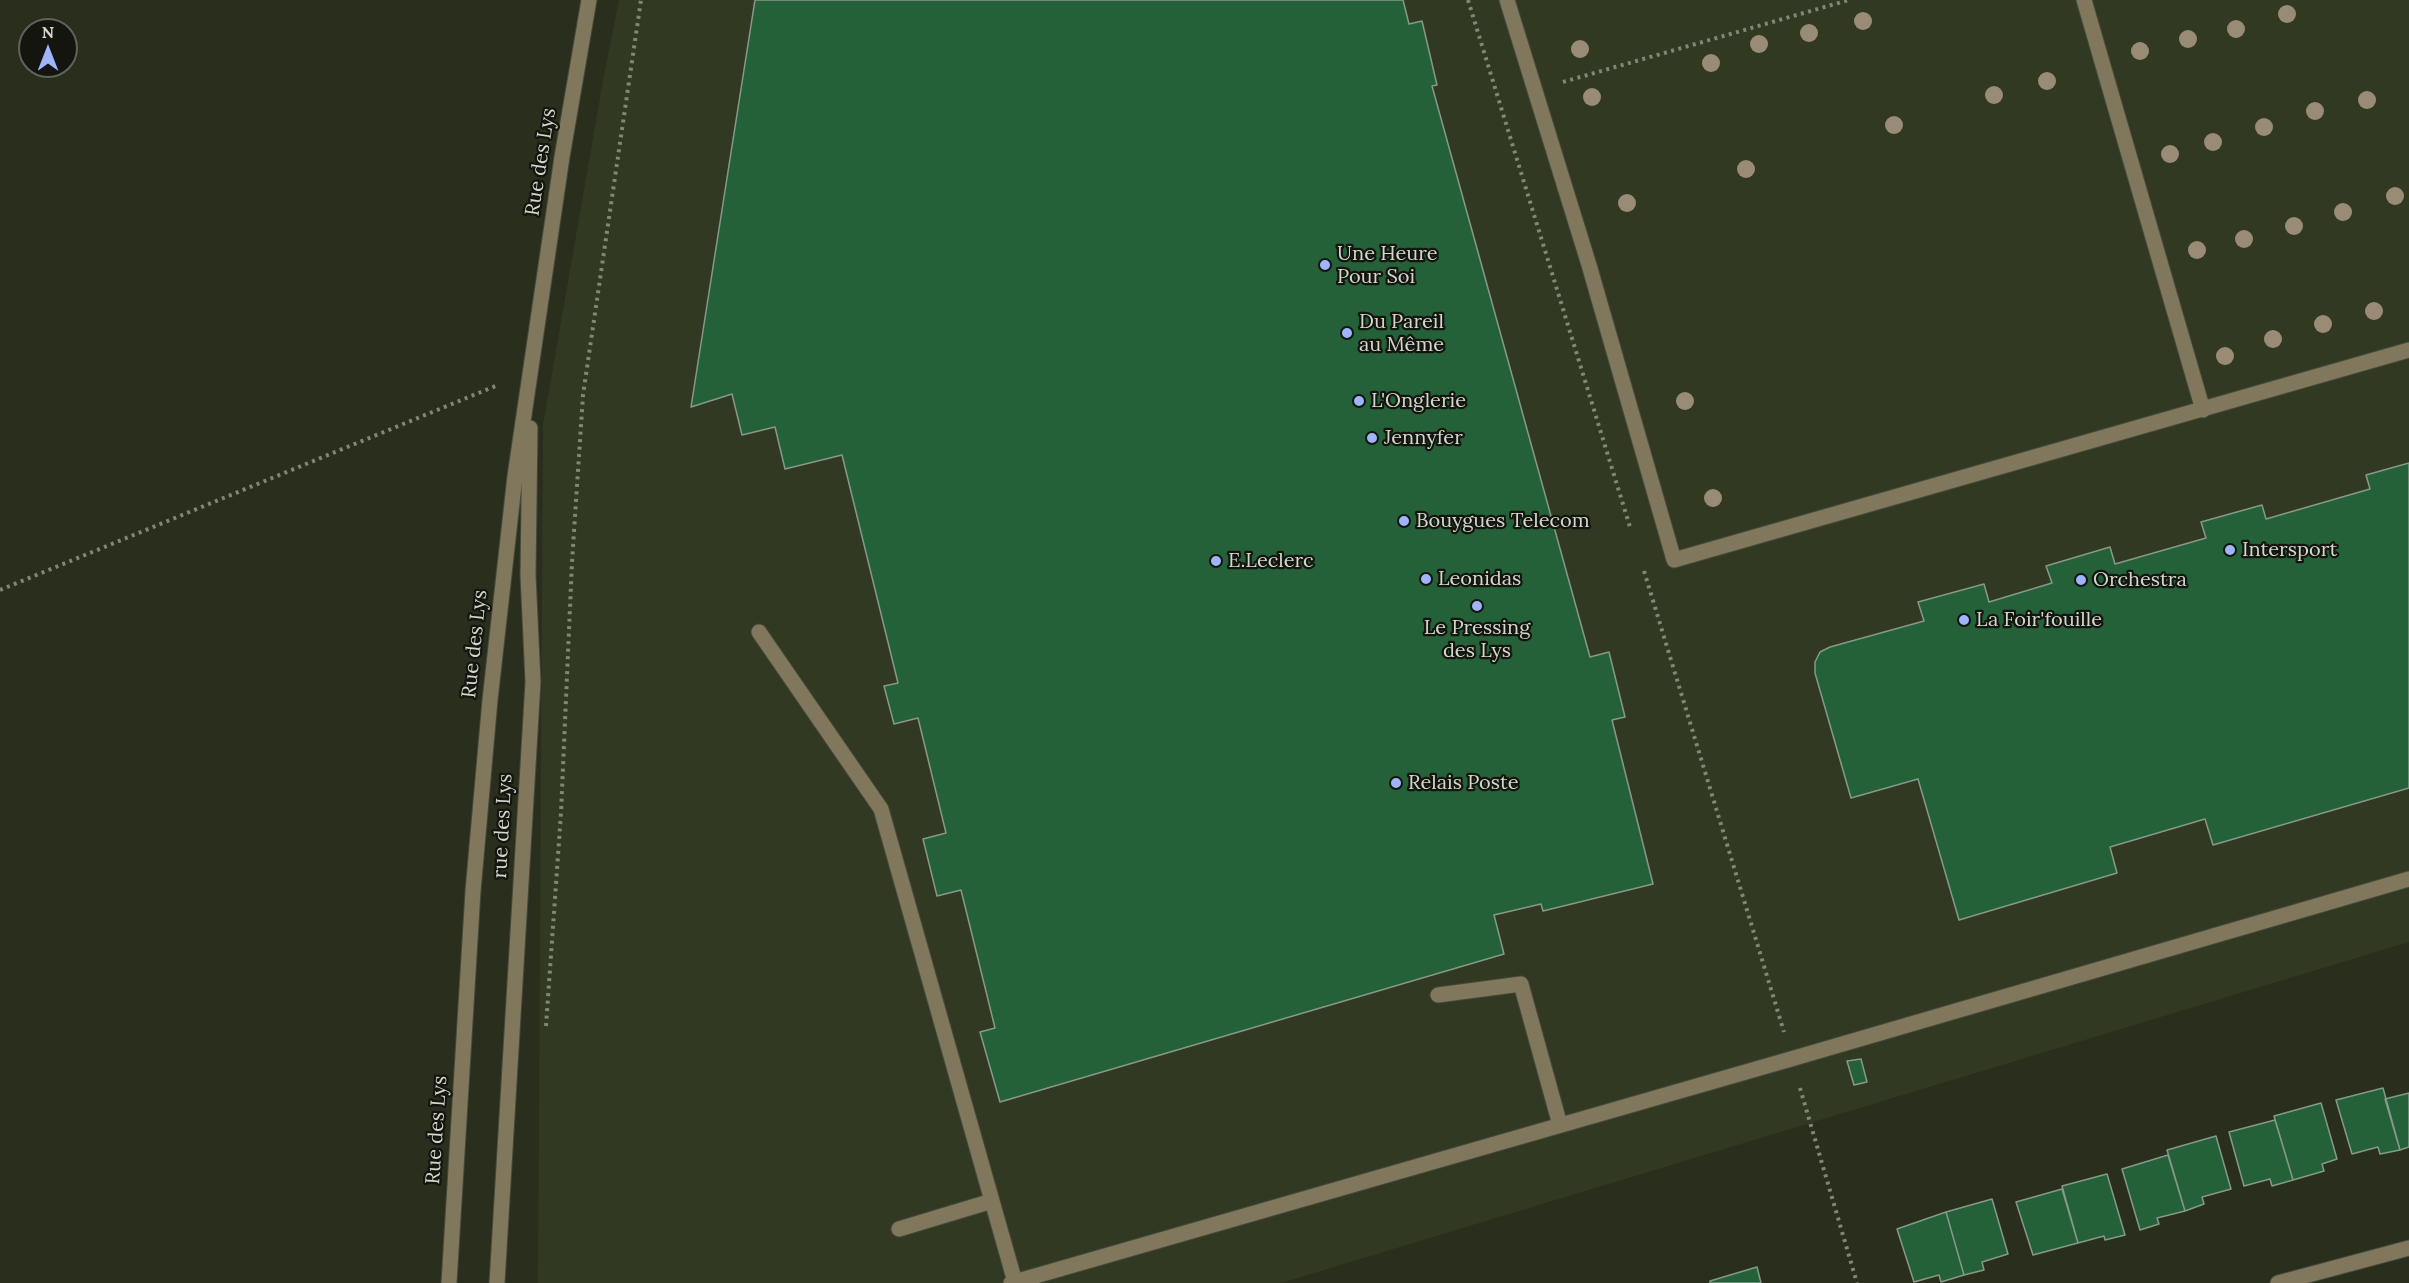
<!DOCTYPE html>
<meta charset="utf-8">
<style>
body{margin:0}
#map{position:relative;width:2409px;height:1283px;overflow:hidden;background:#292e1d;font-family:Lora,serif}
canvas{display:block}
.north{position:absolute;left:18px;top:18px;width:60px;height:60px;box-sizing:border-box;background:#13150e;border:2px solid #60635a;border-radius:50%;rotate:0deg;font-size:16px;font-weight:700;line-height:24px;text-align:center;color:#d3d7cc}
.north::after{content:'';display:block;margin:auto;width:21px;height:27px;background:#9eb4fd;clip-path:polygon(50% 0,100% 100%,50% 72%,0 100%)}
</style>
<div id="map">
<canvas width="2409" height="1283"></canvas>
<div class="north">N</div>
</div>
<script>
const g = document.querySelector('canvas').getContext('2d');
g.lineJoin = 'round';
function fillPath(path, color) { g.fillStyle = color; g.fill(path, 'evenodd'); }
const shape = rows => new Path2D(rows.map(r => 'M' + r).join(''));
function strokePath(path, color, width, dash) { g.strokeStyle = color; g.lineWidth = width; g.lineCap = dash ? 'butt' : 'round'; g.setLineDash(dash || []); g.stroke(path); }
function write(font, color, halo, rows, align = 'center') {
  g.font = font + ' Lora,serif'; g.lineWidth = 4.5; g.setLineDash([]); g.textBaseline = 'middle'; g.strokeStyle = halo; g.fillStyle = color; for (const [text, x, y, turn = 0] of rows) {
    g.save(); g.translate(x, y); g.rotate((+turn || 0) * Math.PI / 180); g.textAlign = isNaN(turn) ? turn : align; if (halo) g.strokeText(text, 0, 0); g.fillText(text, 0, 0); g.restore();
  }
}
const built = shape([
 [619,0,2409,0,2409,942,1281,1283,538,1283,543,425,604,75]
]);
const building = shape([
 [755,0,1403,0,1409,24,1422,21,1437,85,1432,86,1590,657,1609,652,1625,717,1612,720,1653,884,1543,911,1541,904,1494,915,1504,954,1000,1102,980,1032,995,1028,961,890,937,896,923,839,946,833,918,718,894,724,884,686,898,683,842,455,785,469,775,427,742,435,732,394,691,407,755,0],
 [2409,463,2409,788,2213,845,2205,819,2110,847,2117,873,1959,920,1918,779,1851,798,1815,673,1815,662,1820,652,1830,647,1924,621,1918,602,1984,584,1989,602,2052,583,2046,566,2110,547,2115,564,2206,538,2201,522,2262,505,2266,519,2370,489,2366,475,2409,463],
 [1861,1059,1867,1082,1854,1085,1847,1061,1861,1059],
 [2383,1088,2400,1150,2380,1154,2378,1147,2352,1154,2336,1100,2383,1088],
 [2409,1093,2409,1147,2400,1150,2385,1099,2409,1093],
 [2321,1103,2337,1159,2322,1164,2324,1171,2293,1180,2274,1116,2321,1103],
 [2275,1120,2293,1180,2272,1186,2270,1179,2244,1186,2229,1132,2275,1120],
 [2216,1136,2231,1189,2202,1197,2204,1204,2185,1211,2167,1150,2216,1136],
 [2168,1155,2185,1211,2157,1218,2159,1224,2140,1230,2122,1169,2168,1155],
 [2107,1174,2125,1235,2105,1240,2104,1236,2078,1243,2062,1186,2107,1174],
 [2062,1189,2078,1243,2033,1255,2016,1202,2062,1189],
 [1992,1199,2008,1254,1982,1262,1984,1270,1964,1275,1946,1212,1992,1199],
 [1946,1212,1964,1275,1941,1282,1939,1275,1914,1282,1897,1229,1946,1212],
 [1757,1267,1761,1283,1710,1283,1710,1281,1757,1267]
]);
const path = shape([
 [1468,0,1630,527],
 [1563,82,1849,0],
 [1644,571,1784,1032],
 [0,590,498,385],
 [546,1026,561,813,572,562,583,395,641,0],
 [1800,1088,1857,1283]
]);
const minor = shape([
 [1507,0,1589,265,1674,560,2409,350],
 [2084,0,2203,410],
 [759,632,881,809,1015,1282],
 [1438,995,1521,984,1560,1125],
 [899,1229,992,1201],
 [449,1283,473,891,490,700,515,476,562,157,589,0],
 [497,1283,533,682,528,575,530,428],
 [1011,1283,1791,1059,2409,879],
 [2278,1283,2409,1248]
]);
const trees = [
 [2287,14],
 [1863,21],
 [2236,29],
 [1809,33],
 [2188,39],
 [1759,44],
 [1580,49],
 [2140,51],
 [1711,63],
 [2047,81],
 [1994,95],
 [1592,97],
 [2367,100],
 [2315,111],
 [1894,125],
 [2264,127],
 [2213,142],
 [2170,154],
 [1746,169],
 [2395,196],
 [1627,203],
 [2343,212],
 [2294,226],
 [2244,239],
 [2197,250],
 [2374,311],
 [2323,324],
 [2273,339],
 [2225,356],
 [1685,401],
 [1713,498]
];
const markers = [
 [1325,265,6,"#9eb4fd"],
 [1347,333,6,"#9eb4fd"],
 [1359,401,6,"#9eb4fd"],
 [1372,438,6,"#9eb4fd"],
 [1404,521,6,"#9eb4fd"],
 [2230,550,6,"#9eb4fd"],
 [1216,561,6,"#9eb4fd"],
 [1426,579,6,"#9eb4fd"],
 [2081,580,6,"#9eb4fd"],
 [1477,606,6,"#9eb4fd"],
 [1964,620,6,"#9eb4fd"],
 [1396,783,6,"#9eb4fd"]
];
const streetNames = [
 ["Rue des Lys",541,162,-81],
 ["Rue des Lys",475,644,-84],
 ["rue des Lys",503,826,-87],
 ["Rue des Lys",437,1130,-86]
];
const poiNames = [
 ["Une Heure",1337,254],
 ["Pour Soi",1337,277],
 ["Du Pareil",1359,322],
 ["au Même",1359,345],
 ["L'Onglerie",1371,401],
 ["Jennyfer",1384,438],
 ["Bouygues Telecom",1416,521],
 ["Intersport",2242,550],
 ["E.Leclerc",1228,561],
 ["Leonidas",1438,579],
 ["Orchestra",2093,580],
 ["La Foir'fouille",1976,620],
 ["Le Pressing",1477,628,"center"],
 ["des Lys",1477,651,"center"],
 ["Relais Poste",1408,783]
];
fillPath(built, '#323922');
fillPath(building, '#246038');
strokePath(building, '#86998a', 1.5);
strokePath(minor, '#444939', 17);
strokePath(path, '#828678', 4, [3, 4.5]);
strokePath(minor, '#80775c', 15);
g.fillStyle = '#998b76';
for (const [x, y] of trees) { g.beginPath(); g.arc(x, y, 9, 0, 2 * Math.PI); g.fill(); }
for (const [x, y, r, color] of markers) { const dot = new Path2D(); dot.arc(x, y, r, 0, 2 * Math.PI); g.fillStyle = color; g.fill(dot); strokePath(dot, '#13150e', 2); }
write('20px', '#d3d7cc', '#13150e', streetNames);
write('20px', '#d3d7cc', '#13150e', poiNames, 'left');
</script>
